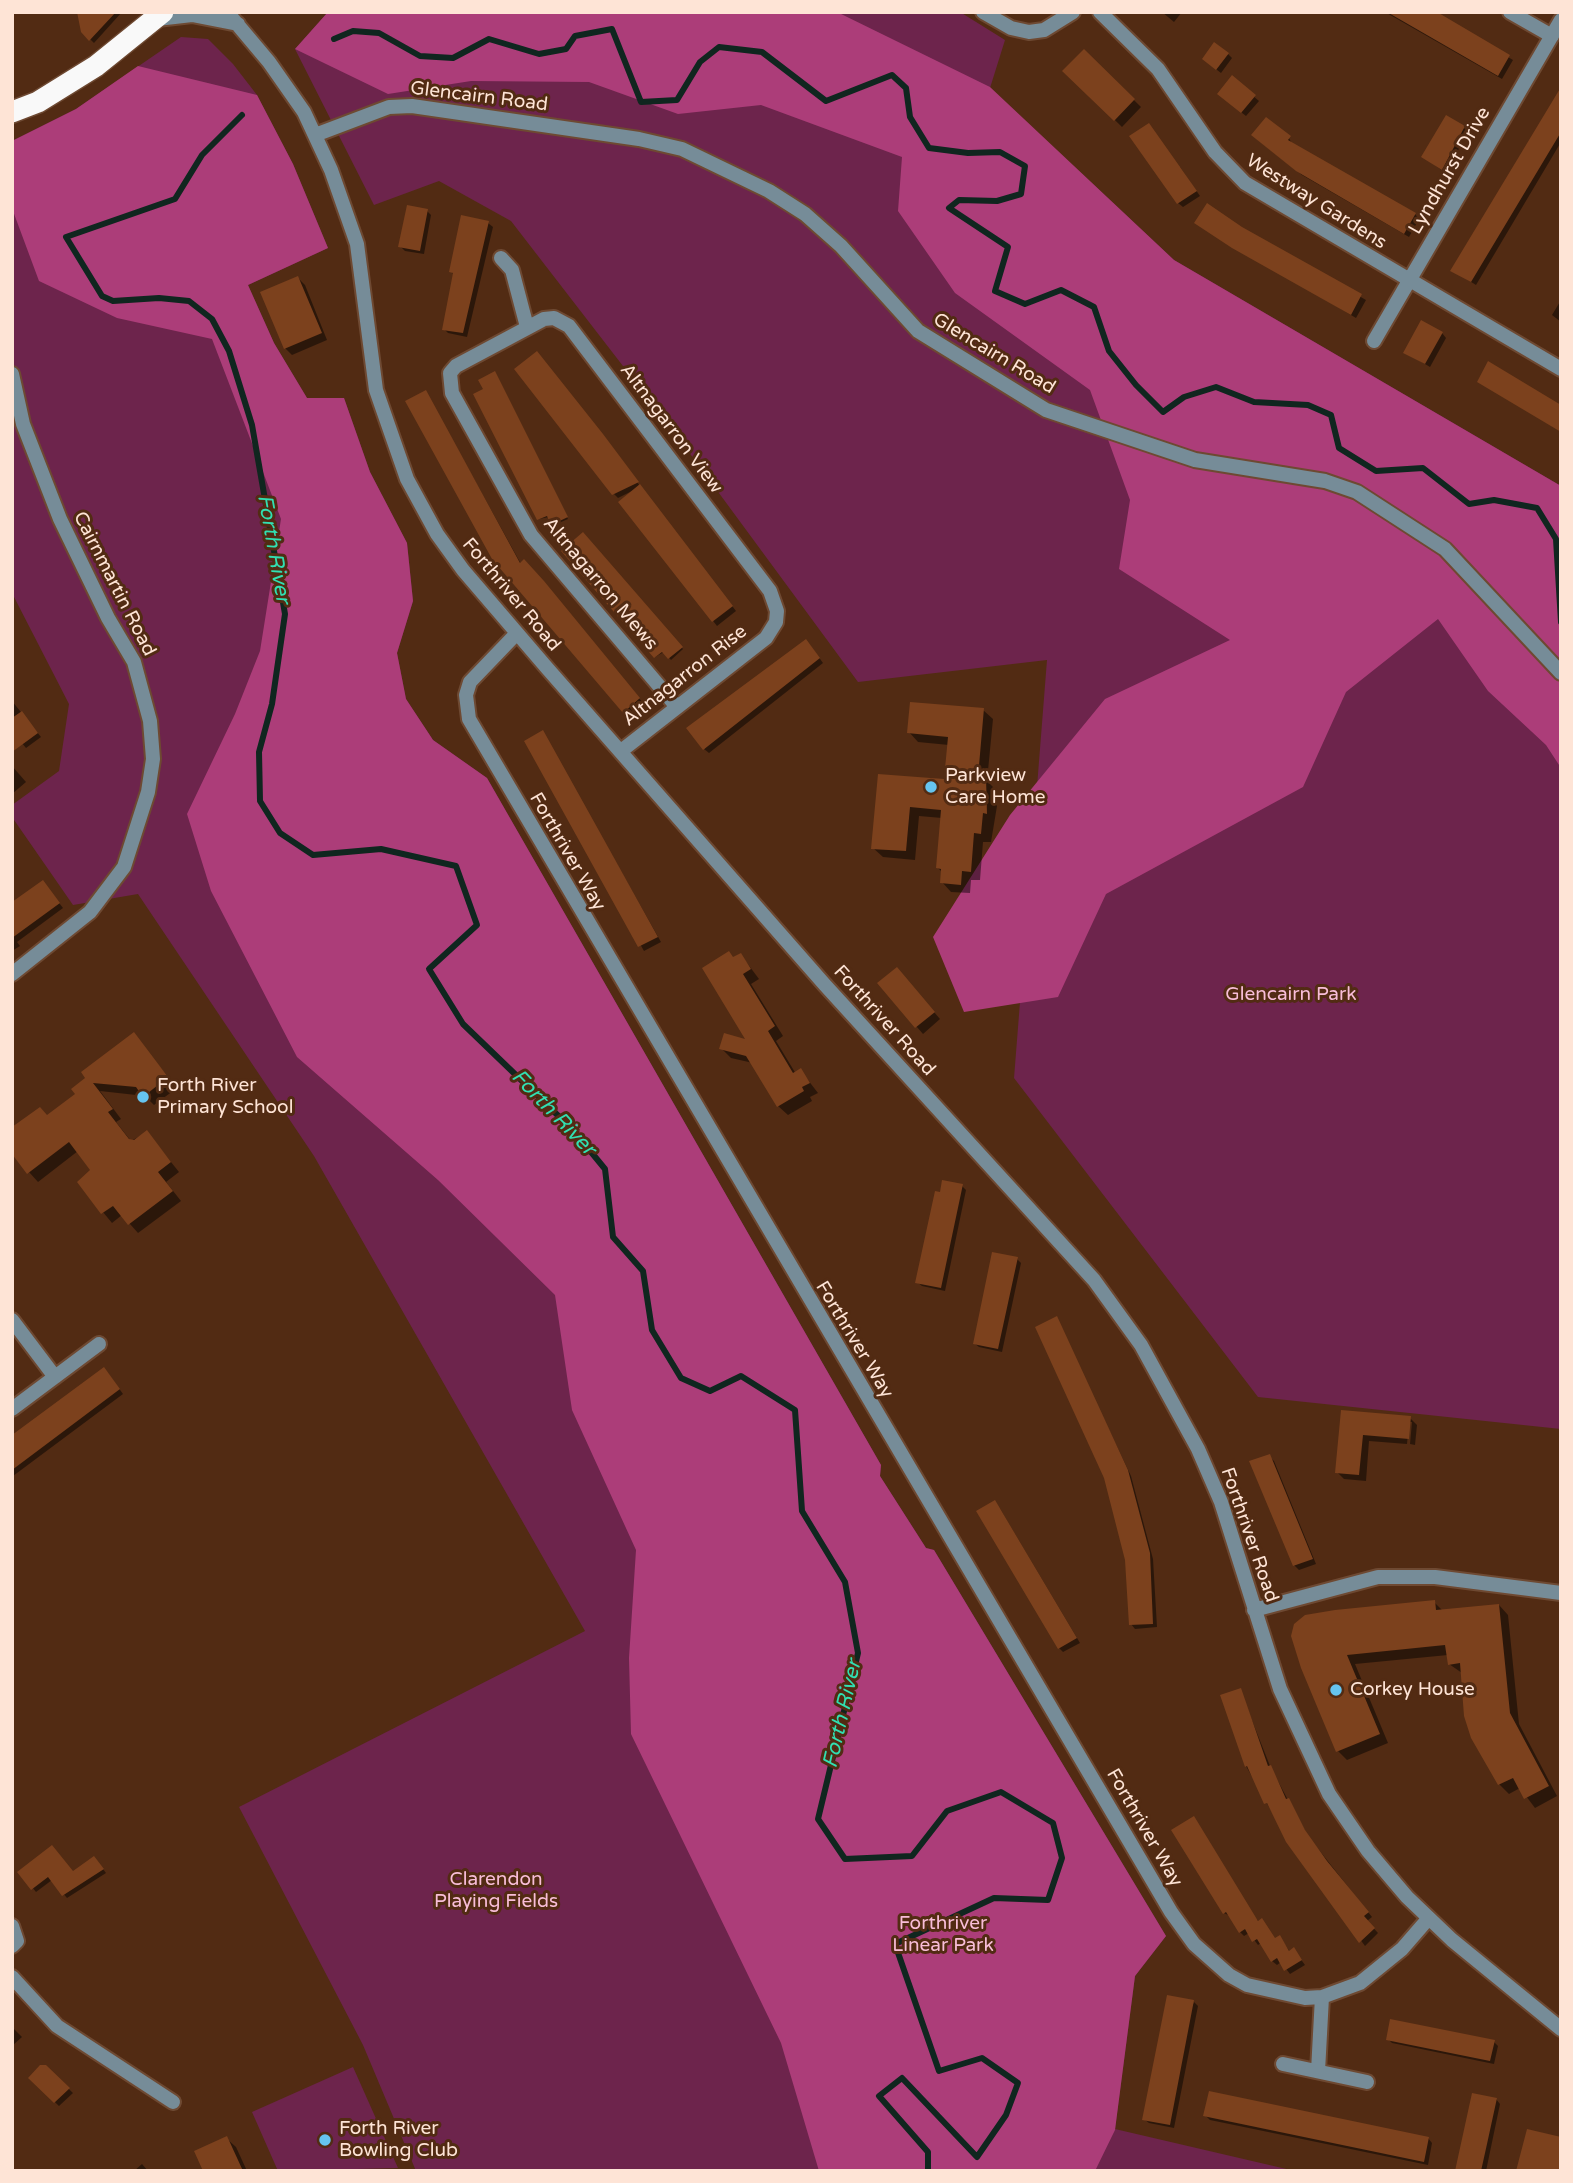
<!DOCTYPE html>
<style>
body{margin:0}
#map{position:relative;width:1573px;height:2183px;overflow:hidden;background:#522b13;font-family:"Varela Round",sans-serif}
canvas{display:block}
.frame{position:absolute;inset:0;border:14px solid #fee4d6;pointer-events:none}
</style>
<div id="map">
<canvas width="1573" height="2183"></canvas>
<div class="frame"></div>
</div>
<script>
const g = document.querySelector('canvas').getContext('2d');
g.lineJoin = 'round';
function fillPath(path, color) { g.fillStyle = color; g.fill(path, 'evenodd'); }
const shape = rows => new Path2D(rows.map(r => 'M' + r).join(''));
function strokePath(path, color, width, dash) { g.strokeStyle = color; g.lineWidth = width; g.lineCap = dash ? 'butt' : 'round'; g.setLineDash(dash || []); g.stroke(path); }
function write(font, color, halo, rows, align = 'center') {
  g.font = font + ' "Varela Round",sans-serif'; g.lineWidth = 6; g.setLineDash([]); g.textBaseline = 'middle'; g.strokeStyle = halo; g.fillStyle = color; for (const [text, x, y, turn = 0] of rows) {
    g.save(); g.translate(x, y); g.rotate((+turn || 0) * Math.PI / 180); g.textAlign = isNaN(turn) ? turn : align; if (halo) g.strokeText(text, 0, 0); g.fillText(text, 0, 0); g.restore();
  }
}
const green = shape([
 [328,12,960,12,1005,40,990,88,1174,260,1561,486,1561,1429,1258,1397,1014,1078,1047,660,858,682,677,436,511,221,439,181,374,205,295,49],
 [181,37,208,39,233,64,257,95,293,164,328,248,248,285,274,343,307,398,344,398,370,472,407,543,413,601,397,653,406,699,433,740,487,778,881,1465,880,1476,926,1548,934,1550,1166,1936,1135,1976,1115,2129,1295,2171,416,2171,363,2045,239,1807,585,1631,314,1156,138,894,73,905,12,817,12,805,59,771,69,704,12,593,12,141,76,109],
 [353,2067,398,2168,278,2171,252,2112]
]);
const forest = shape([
 [328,12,837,12,990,87,1174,260,1561,486,1561,768,1546,745,1488,691,1438,619,1346,692,1303,787,1106,894,1058,997,964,1012,933,937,1010,815,1105,699,1230,640,1119,569,1130,500,1090,390,955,293,898,211,902,157,761,105,678,114,589,82,471,81,388,94,295,49],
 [138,66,257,95,293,164,328,248,248,285,274,343,307,398,344,398,370,472,407,543,413,601,397,653,406,699,433,740,487,778,881,1465,880,1476,926,1548,934,1550,1166,1936,1135,1976,1115,2130,1095,2171,819,2171,781,2043,631,1734,629,1658,636,1550,572,1410,555,1295,438,1180,297,1057,211,891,187,814,235,714,260,651,281,519,212,339,117,318,39,281,13,211,12,141,76,109]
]);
const shadow = shape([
 [79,12,122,12,94,43,82,31],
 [1162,12,1182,12,1174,22],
 [1385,12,1432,12,1513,60,1502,79],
 [1084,51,1141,107,1122,127,1065,71],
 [1228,54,1232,58,1221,73,1208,63],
 [1232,78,1259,101,1246,116,1223,98],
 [1561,90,1561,142,1476,285,1452,270],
 [1464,128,1468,132,1446,173,1423,157],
 [1289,138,1292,144,1415,214,1419,219,1409,237,1302,175,1258,140],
 [1180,167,1200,196,1183,207,1178,203],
 [427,211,431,215,424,254,405,251,400,246],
 [488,223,493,227,467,337,448,333,444,329,454,275,451,271],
 [1196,223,1241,228,1366,300,1356,318],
 [298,278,305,285,327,340,292,355,285,348],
 [1561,300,1561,322,1552,315],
 [1442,333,1446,338,1430,367,1405,352],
 [541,357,736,611,717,626,621,502,632,491,618,498,614,494],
 [496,375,568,519,554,525,549,517,539,519,475,394,485,390],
 [426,392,521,564,548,588,643,703,629,716,493,558],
 [583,534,683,649,671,660,664,652,655,657],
 [810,645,823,663,709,753,704,749],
 [12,701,41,737,26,748,12,731],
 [983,710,993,719,987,781,995,789,994,802,997,806,991,842,983,842,980,880,971,880,970,893,951,892,942,882,943,873,938,868,942,818,919,816,915,860,883,857,873,848,880,775,946,781,949,745,918,742,909,732],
 [543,733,661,942,644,951,526,742],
 [12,766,26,782,12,794],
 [47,887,63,908,17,942,20,946,12,951,12,905],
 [741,955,759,979,751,984,783,1036,776,1041,796,1074,801,1071,818,1093,810,1097,812,1101,788,1115,778,1106,753,1063,731,1058,721,1048,749,1042,734,959],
 [903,976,940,1019,923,1034,879,983],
 [134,1035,177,1088,154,1105,145,1096,100,1091,121,1119,116,1122,131,1141,147,1132,179,1172,166,1182,181,1201,138,1233,122,1215,112,1223,79,1183,92,1170,78,1151,38,1182,29,1172,47,1117,77,1094],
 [962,1186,966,1190,945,1291,922,1286,917,1282,941,1194],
 [1017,1259,1021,1263,1002,1352,979,1347,974,1343],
 [1056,1318,1131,1476,1153,1559,1157,1627,1135,1629,1131,1624,1127,1560,1106,1478],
 [108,1373,123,1394,13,1476,12,1437],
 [1342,1412,1410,1418,1417,1425,1415,1445,1410,1444,1412,1422,1409,1422,1407,1444,1369,1441,1366,1481,1344,1479,1337,1472],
 [1269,1456,1274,1461,1316,1564,1299,1570,1294,1565],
 [999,1507,1080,1643,1063,1652,1059,1648],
 [1434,1602,1443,1611,1499,1605,1508,1615,1519,1724,1557,1796,1535,1808,1520,1788,1509,1794,1499,1784,1462,1673,1449,1664,1448,1655,1355,1664,1388,1743,1347,1760,1338,1751,1303,1667],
 [1240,1690,1270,1766,1288,1800,1308,1836,1372,1917,1367,1921,1378,1933,1365,1946,1288,1841,1246,1766],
 [1174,1830,1276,1940,1280,1937,1290,1952,1294,1950,1305,1965,1290,1974,1281,1962,1277,1965,1272,1961,1261,1943,1258,1945,1249,1933,1244,1936,1240,1932,1230,1916,1224,1913],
 [98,1862,106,1873,67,1898,52,1880,36,1892,20,1872,74,1873],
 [1194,2002,1198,2006,1174,2128,1149,2123,1144,2119],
 [12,2027,22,2037,12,2046],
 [1388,2039,1494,2042,1498,2046,1494,2064,1392,2043],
 [46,2067,73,2093,59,2106,30,2078],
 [1496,2099,1500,2104,1486,2171,1457,2171],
 [1205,2115,1428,2138,1432,2143,1428,2165,1210,2120],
 [226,2138,236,2147,247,2171,205,2171],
 [142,2164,148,2171,134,2171]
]);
const stream = shape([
 [334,39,353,31,379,33,420,56,453,58,489,39,539,54,566,49,575,36,612,29,641,102,677,100,700,62,719,47,762,52,826,101,892,75,906,88,910,117,929,148,968,153,1000,152,1025,166,1021,194,997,201,959,200,949,208,1008,247,995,291,1025,304,1061,290,1094,307,1109,351,1136,385,1163,412,1184,397,1216,387,1254,402,1308,405,1331,415,1339,448,1376,471,1423,468,1469,504,1494,500,1537,508,1556,539,1561,622],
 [242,115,202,155,175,199,66,237,102,296,113,301,159,298,189,301,212,319,229,351,252,425,285,614,272,704,259,752,260,801,280,833,313,855,381,849,456,866,477,925,429,969,463,1024,573,1130,605,1169,613,1237,643,1271,652,1330,681,1378,710,1391,741,1376,795,1410,802,1511,845,1582,858,1653,818,1819,845,1859,912,1856,947,1811,1001,1792,1053,1823,1062,1858,1048,1900,994,1898,895,1944,939,2071,982,2058,1018,2083,1006,2115,977,2157,902,2078,879,2096,928,2152,928,2171]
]);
const building = shape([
 [77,12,116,12,89,41,81,32],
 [1387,12,1437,12,1510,55,1498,76],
 [1214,42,1229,53,1216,70,1202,59],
 [1084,49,1135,99,1114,121,1062,71],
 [1232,75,1256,95,1241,113,1217,94],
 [1561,87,1561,132,1471,282,1450,271],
 [1446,115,1465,126,1442,170,1421,157],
 [1266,117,1291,136,1288,140,1416,213,1404,234,1296,171,1251,135],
 [1149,123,1197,191,1177,204,1129,136],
 [1207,203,1242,227,1362,294,1351,315,1232,248,1194,223],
 [407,205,428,209,420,251,398,247],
 [461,215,489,221,463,333,442,330,453,273,449,272],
 [298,276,322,333,284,349,260,292],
 [1421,320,1443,332,1425,364,1403,353],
 [537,351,603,434,639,482,612,495,514,369],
 [1488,361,1561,405,1561,432,1477,382],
 [495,371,568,517,551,525,547,516,537,520,473,394,483,389,478,380],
 [426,390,520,563,524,559,544,581,640,698,623,713,492,559,405,401],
 [640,484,733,606,712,622,618,502],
 [583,532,683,647,668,659,662,652,654,658,561,551],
 [806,639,820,658,703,750,686,728],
 [910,702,984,708,978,777,986,777,987,814,983,813,981,834,974,833,971,872,962,871,961,885,940,883,941,869,936,868,941,810,910,807,906,851,871,849,878,774,944,779,948,737,907,733],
 [22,711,38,733,12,752,12,718],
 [543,730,658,937,638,947,524,741],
 [43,880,60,903,12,938,12,902],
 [729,951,733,957,741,953,751,969,743,974,775,1026,768,1031,793,1073,801,1068,810,1083,802,1087,804,1091,777,1107,746,1056,719,1049,724,1033,745,1039,702,968],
 [897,967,935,1012,915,1028,877,983],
 [134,1032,168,1077,143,1097,136,1087,93,1083,113,1109,108,1112,129,1139,134,1140,147,1130,171,1162,158,1172,173,1191,128,1225,113,1206,101,1214,77,1182,90,1170,69,1142,27,1174,12,1154,12,1127,40,1107,47,1115,75,1094,71,1089,85,1078,81,1072],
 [942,1180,963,1184,941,1288,915,1283,935,1191,940,1192],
 [992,1252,1018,1257,998,1349,973,1344],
 [1057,1316,1128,1470,1150,1553,1153,1624,1129,1625,1125,1560,1104,1478,1035,1327],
 [104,1367,120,1389,12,1470,12,1435],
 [1341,1410,1411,1416,1409,1439,1363,1435,1359,1475,1335,1473],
 [1270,1454,1313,1559,1293,1566,1249,1461],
 [995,1500,1077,1638,1058,1649,976,1511],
 [1435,1600,1436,1610,1499,1604,1510,1713,1549,1786,1524,1799,1513,1778,1498,1785,1471,1738,1464,1716,1460,1663,1448,1665,1445,1645,1347,1655,1380,1734,1336,1752,1301,1668,1291,1636,1294,1624,1305,1615,1335,1610],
 [1241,1688,1268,1766,1271,1765,1286,1799,1289,1798,1305,1830,1327,1861,1369,1912,1364,1916,1375,1928,1359,1943,1286,1842,1267,1803,1264,1804,1247,1766,1245,1767,1220,1695],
 [1194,1816,1258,1921,1262,1918,1275,1938,1280,1935,1289,1951,1294,1947,1302,1960,1284,1971,1277,1958,1271,1962,1257,1939,1252,1942,1245,1929,1239,1933,1226,1912,1223,1914,1171,1830],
 [52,1845,73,1871,94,1856,104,1869,62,1896,48,1877,31,1890,17,1872],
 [1167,1995,1194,2000,1170,2125,1142,2120],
 [1390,2019,1495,2040,1490,2061,1386,2040],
 [40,2065,46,2065,70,2088,54,2103,28,2078],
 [1209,2091,1429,2137,1424,2162,1203,2116],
 [1472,2093,1497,2098,1487,2144,1481,2171,1455,2171],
 [1527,2129,1561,2137,1561,2171,1516,2171],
 [227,2136,243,2171,203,2171,194,2151]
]);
const street = shape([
 [227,12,269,62,304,112,331,170,357,244,376,390,407,479,437,534,463,570,547,668,825,985,1094,1280,1141,1345,1198,1449,1221,1502,1280,1689,1329,1794,1368,1851,1407,1897,1452,1940,1561,2029],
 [983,12,1011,28,1029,32,1044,30,1073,12],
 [1100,12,1158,69,1215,152,1245,183,1561,369],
 [1510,12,1552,36],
 [157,19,192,15,238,24],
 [315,135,389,107,412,106,639,139,682,149,769,191,805,214,841,246,918,331,1046,410,1195,460,1325,481,1357,492,1445,549,1561,673],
 [501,258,512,270,527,327],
 [1374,341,1561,20],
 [12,374,23,424,60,519,108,618,134,662,150,721,153,759,148,792,124,867,90,912,12,974],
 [517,633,470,682,466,695,469,719,1171,1912,1194,1944,1229,1975,1247,1985,1305,1998,1322,1997,1360,1983,1402,1949,1428,1919],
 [621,751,766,638,776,622,777,611,770,591,569,326,554,318,544,319,456,366,450,373,452,393,531,535,677,707],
 [12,1320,55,1377],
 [12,1409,99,1344],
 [1254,1610,1378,1577,1435,1577,1561,1593],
 [12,1926,17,1941,12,1946],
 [12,1977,57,2026,173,2102],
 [1283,2064,1367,2082],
 [1318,2071,1322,1997]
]);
const highway = shape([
 [12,112,38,102,96,66,163,12]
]);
const markers = [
 [931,787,7,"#66c4ef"],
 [143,1097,7,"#66c4ef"],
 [1336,1690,7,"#66c4ef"],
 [325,2140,7,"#66c4ef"]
];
const streetNames = [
 ["Glencairn Road",479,97,7],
 ["Lyndhurst Drive",1450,171,-60],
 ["Westway Gardens",1316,202,32],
 ["Glencairn Road",994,354,31],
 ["Altnagarron View",671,429,53],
 ["Cairnmartin Road",114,584,63],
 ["Altnagarron Mews",600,584,50],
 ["Forthriver Road",511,595,50],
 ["Altnagarron Rise",685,676,-38],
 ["Forthriver Way",567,852,60],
 ["Forthriver Road",884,1021,48],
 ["Forthriver Way",854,1340,59],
 ["Forthriver Road",1249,1535,71],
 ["Forthriver Way",1144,1828,60]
];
const poiNames = [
 ["Parkview",945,776],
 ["Care Home",945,798],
 ["Forth River",157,1086],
 ["Primary School",157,1108],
 ["Corkey House",1350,1690],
 ["Forth River",339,2129],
 ["Bowling Club",339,2151]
];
const parkNames = [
 ["Glencairn Park",1291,995],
 ["Clarendon",496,1880],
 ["Playing Fields",496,1902],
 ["Forthriver",943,1924],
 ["Linear Park",943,1946]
];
const waterNames = [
 ["Forth River",273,549,80],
 ["Forth River",553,1113,46],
 ["Forth River",843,1714,-77]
];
fillPath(green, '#6d244c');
fillPath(forest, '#ac3d79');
fillPath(shadow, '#0007');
strokePath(stream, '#10261f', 6);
fillPath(building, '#7c411d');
strokePath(street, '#6e4932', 18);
strokePath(highway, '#6e4932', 24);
strokePath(street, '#768c98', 14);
strokePath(highway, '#f9f9f9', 21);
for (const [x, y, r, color] of markers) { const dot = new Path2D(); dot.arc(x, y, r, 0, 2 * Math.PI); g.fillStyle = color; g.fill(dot); strokePath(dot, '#522b13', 2.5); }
write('19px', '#fee4d6', '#522b13', streetNames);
write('19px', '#fee4d6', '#522b13', poiNames, 'left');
write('19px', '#f8bdd8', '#522b13', parkNames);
write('italic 21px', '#31e0b2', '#522b13', waterNames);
</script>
